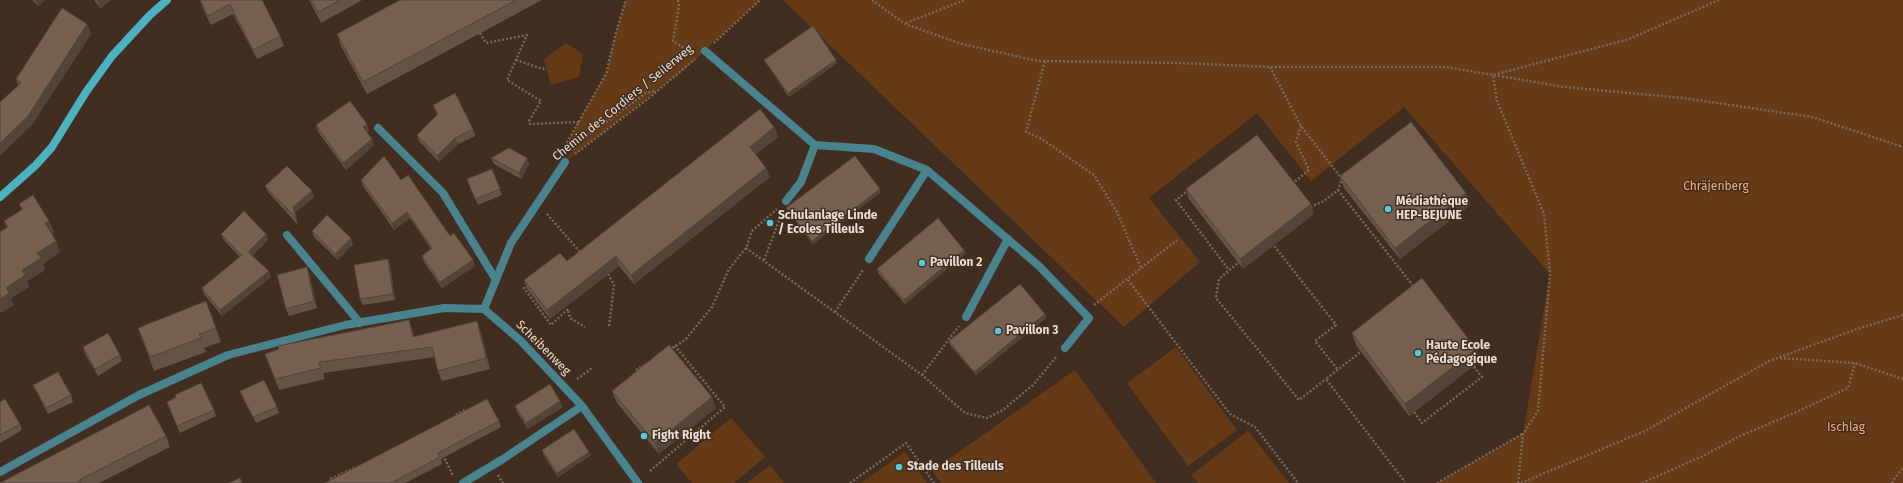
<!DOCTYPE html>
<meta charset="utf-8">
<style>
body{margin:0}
canvas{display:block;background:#412e20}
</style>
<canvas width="1903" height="483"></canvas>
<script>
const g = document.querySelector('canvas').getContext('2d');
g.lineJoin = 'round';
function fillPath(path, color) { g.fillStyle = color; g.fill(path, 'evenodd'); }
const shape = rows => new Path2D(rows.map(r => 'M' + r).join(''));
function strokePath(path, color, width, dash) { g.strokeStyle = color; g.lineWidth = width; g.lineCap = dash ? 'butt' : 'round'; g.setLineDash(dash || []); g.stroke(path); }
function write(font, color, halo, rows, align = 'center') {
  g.font = font + ' "Fira Sans",sans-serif'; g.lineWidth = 3; g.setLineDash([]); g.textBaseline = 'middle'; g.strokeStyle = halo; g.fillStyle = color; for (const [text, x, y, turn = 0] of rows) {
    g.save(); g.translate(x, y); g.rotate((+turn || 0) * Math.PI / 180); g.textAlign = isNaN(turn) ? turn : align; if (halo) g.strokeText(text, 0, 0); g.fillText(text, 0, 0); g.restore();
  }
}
const green = shape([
 [626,0,760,0,686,68,565,162,579,141,565,146,606,74,617,29],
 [783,0,1903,0,1903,483,1437,483,1523,434,1550,274,1404,107,1311,181,1257,113,1149,198,1200,262,1124,327],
 [566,43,583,54,579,77,554,84,550,83,544,59],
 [1176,347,1237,430,1188,466,1127,383],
 [1075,370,1156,483,941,483,932,471],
 [731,418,765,457,734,483,692,483,676,464],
 [1248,431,1289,483,1198,483,1191,475],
 [905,452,927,483,861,483],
 [770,465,784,483,747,483]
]);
const path = shape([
 [678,0,679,6,673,41,693,54],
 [872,0,905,24,962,44,1038,61,1182,63,1270,67,1446,67,1565,87,1683,98,1812,117,1903,147],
 [906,23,965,0],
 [480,33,486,43,527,35,507,80,541,101,529,121,530,124,580,122],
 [714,43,760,0],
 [516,60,543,69,546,67],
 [1045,61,1026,132,1040,138,1094,175,1117,212,1141,268],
 [1270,67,1301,126,1342,179,1338,190,1324,201,1310,207],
 [580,141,646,93,656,91],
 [566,146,580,141,572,151],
 [564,150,565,146,606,74,617,29,626,0],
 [575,154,649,98,695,59],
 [1292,184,1309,170,1296,142,1301,126],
 [1189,190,1176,200,1229,270],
 [1338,190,1414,287],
 [547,214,580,252],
 [1272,243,1336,325,1315,341,1338,370],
 [746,248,922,375,965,413,987,418,1003,410,1033,385,1057,356],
 [764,260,782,213],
 [1240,261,1219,279,1216,298,1299,400,1326,379],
 [608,274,614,285,609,327],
 [1128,280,1230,414,1255,427,1298,483],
 [528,285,524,288,551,325,568,309,570,318,585,327],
 [1094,305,1177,240],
 [835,312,863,270],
 [669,350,685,340,712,307,729,269,746,248,752,231,777,209],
 [1363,350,1326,379,1405,482],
 [1780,358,1855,363,1903,379],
 [636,370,648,363],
 [922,375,959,326],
 [577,379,592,368],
 [1412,409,1422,423,1482,377,1471,363],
 [456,415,465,410],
 [443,455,453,476],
 [650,471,725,407,675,346],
 [498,475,503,483],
 [332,483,331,479,354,468],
 [850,483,906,443,934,483],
 [1437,483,1522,434],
 [1518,483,1523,434,1538,411,1550,274,1544,214,1497,101,1493,75,1629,39,1719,0],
 [1521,483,1645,431,1769,361,1857,329,1903,315],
 [1642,483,1703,456,1740,436,1794,413,1848,388,1855,363],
 [1892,483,1894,479,1903,468]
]);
const service = shape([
 [705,51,815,145,874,149,927,170,1039,266,1089,318,1065,348],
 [378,128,443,193,496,280],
 [786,201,801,182,815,145],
 [869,259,927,170],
 [966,317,1008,239]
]);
const minor = shape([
 [287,235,360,323],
 [484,309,521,341,582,406,638,483],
 [484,309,511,243,565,162],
 [0,472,139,395,228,355,345,325,444,308,484,309],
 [463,483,503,459,582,406]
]);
const secondary = shape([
 [0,197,36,165,52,147,86,92,112,56,150,15,167,0]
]);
const wall = shape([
 [32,0,45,0,38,6],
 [94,0,111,0,100,8],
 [200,0,262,0,280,36,284,46,257,59,233,14,211,25,203,9],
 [309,0,362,0,321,23],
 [400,0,542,0,367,94,341,46,337,34],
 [87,24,91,34,31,126,16,79],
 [764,60,837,63,789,97,766,63],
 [433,105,473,129,475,136,458,144,439,162,419,141,417,135,437,115],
 [316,125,369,131,367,132,374,145,346,170,318,132],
 [774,127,778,137,756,154,770,177,634,284,619,266,550,319,527,289,524,280,567,261],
 [491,158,527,158,529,164,521,179,494,164],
 [492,169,502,195,478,205,467,179],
 [1340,176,1466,193,1470,205,1400,259,1344,188],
 [361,180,401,180,473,260,475,266,442,288,424,262,422,256,431,249,410,218,394,230,363,186],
 [265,186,312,191,314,197,295,213,298,225,268,192],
 [1186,189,1314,214,1243,269,1189,199],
 [881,192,813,244,788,211,786,208],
 [19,204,49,221,54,232,52,233,56,241,60,252,43,264,45,270,27,281,29,287,11,298,14,305,0,313,7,228,4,221,22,210],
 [312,231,353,244,338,260,314,237],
 [221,234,266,234,268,240,252,256,271,277,222,316,204,294,202,288,240,257,224,240],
 [964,250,966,253,905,304,878,273,877,269],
 [388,259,390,265,395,300,363,305,360,299],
 [309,273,317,308,289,316,286,309],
 [1046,318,976,375,950,345,949,341],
 [409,320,413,331,414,336,481,332,490,369,442,381,438,371,435,357,323,373,325,379,279,390,265,354],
 [138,328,216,328,221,342,204,348,206,352,154,371],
 [1352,333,1476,349,1480,361,1409,416,1356,345],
 [83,347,120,355,122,361,98,376,85,354],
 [33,385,71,395,73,402,48,414,36,391],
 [240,391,277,407,279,413,256,423,242,397],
 [612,391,716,408,659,454,617,403],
 [175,397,214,410,216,416,180,433,167,402],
 [0,402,20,424,22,430,0,443],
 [515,406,563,407,528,429,517,412],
 [499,421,501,427,441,459,442,464,405,483,325,483],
 [166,436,170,447,99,483,0,483],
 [542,450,591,455,558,477,543,454]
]);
const shadedWall = shape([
 [36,0,45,0,38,6],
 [97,0,111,0,100,8],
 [87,24,91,34,31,126,0,156,0,143],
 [836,60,837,63,789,97,788,93],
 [367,124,369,131,366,133,363,127],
 [774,127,778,137,753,156,750,147],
 [455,138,458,144,439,162,437,156],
 [372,139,374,145,346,170,343,163],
 [527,158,529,164,521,179,519,173],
 [766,168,770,177,634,284,631,275],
 [880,189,881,192,813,244,812,241],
 [312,191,314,197,295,213,298,225,296,218,293,207],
 [1466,193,1470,205,1400,259,1395,248],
 [1311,204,1314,214,1243,269,1240,259],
 [407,212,410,218,394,230,392,223],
 [49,221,54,232,49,235,45,223],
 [266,234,268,240,250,258,248,252],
 [351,238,353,244,338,260,335,254],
 [56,241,60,252,43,264,45,270,27,281,29,287,11,298,14,305,0,313,0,299,6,288,37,253],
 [964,250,966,253,905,304,904,300],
 [616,256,619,266,550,319,547,310],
 [388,259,390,265,395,300,393,294],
 [473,260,475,266,442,288,440,282],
 [307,267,309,273,317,308,314,301],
 [269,271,271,277,222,316,220,310],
 [1045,314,1046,318,976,375,974,372],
 [409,320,413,331,417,347,413,337],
 [477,321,481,332,490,369,486,358],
 [1476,349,1480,361,1409,416,1405,404],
 [712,397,716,408,659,454,655,443],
 [560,401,563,407,528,429,526,423],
 [589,452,591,455,558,477,557,473]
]);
const building = shape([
 [200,0,262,0,280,36,253,50,230,4,208,16,200,0],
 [311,0,340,0,318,12,311,0],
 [400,0,516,0,363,82,337,34,400,0],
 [62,8,87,24,28,116,0,143,0,102,21,83,16,79,62,8],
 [813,26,836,60,788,93,764,60,813,26],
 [455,93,473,129,455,138,437,156,417,135,438,114,433,105,455,93],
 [350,101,367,124,363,127,372,139,343,163,316,125,350,101],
 [760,109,774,127,750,147,766,168,631,275,616,256,547,310,524,280,560,253,567,261,760,109],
 [1411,122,1466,193,1395,248,1340,176,1411,122],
 [1257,135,1311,204,1240,259,1186,189,1257,135],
 [509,148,527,158,519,173,491,158,509,148],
 [384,156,401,180,408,175,450,236,454,233,473,260,440,282,422,256,432,248,407,212,392,223,361,180,384,156],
 [855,156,880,189,812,241,786,208,855,156],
 [287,166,312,191,293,207,296,218,265,186,287,166],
 [492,169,500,189,475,199,467,179,492,169],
 [33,195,49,221,45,223,56,241,37,253,41,258,22,270,25,275,6,288,9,293,0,299,0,232,8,227,4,221,23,209,19,204,33,195],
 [244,211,266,234,248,252,269,271,220,310,202,288,242,255,221,234,244,211],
 [327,215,351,238,335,254,312,231,327,215],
 [938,218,964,250,904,300,877,269,938,218],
 [388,259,393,294,360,299,354,265,388,259],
 [307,267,314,301,286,309,277,275,307,267],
 [1422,278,1476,349,1405,404,1352,333,1422,278],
 [1020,284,1045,314,974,372,949,341,1020,284],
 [206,301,216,328,199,334,201,338,150,357,138,328,206,301],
 [409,320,413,337,477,321,486,358,438,371,432,347,319,362,321,368,275,379,265,354,279,349,278,346,409,320],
 [108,333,120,355,95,369,83,347,108,333],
 [669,345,712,397,655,443,612,391,669,345],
 [58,372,71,395,46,408,33,385,58,372],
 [264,380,277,407,253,417,240,391,264,380],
 [201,383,214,410,177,426,167,402,176,397,175,395,201,383],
 [550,384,560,401,526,423,515,406,550,384],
 [5,399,20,424,0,435,0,402,5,399],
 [487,399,499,421,438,453,440,457,391,483,325,483,487,399],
 [149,405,166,436,79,480,81,483,0,483,149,405],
 [574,429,589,452,557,473,542,450,574,429],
 [240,478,242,483,229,483,240,478]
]);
const markers = [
 [1388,209,4,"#54cadd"],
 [770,223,4,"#54cadd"],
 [922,263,4,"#54cadd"],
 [998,331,4,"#54cadd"],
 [1418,353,4,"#54cadd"],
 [644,436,4,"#54cadd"],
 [899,467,4,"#54cadd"]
];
const streetNames = [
 ["Chemin des Cordiers / Seilerweg",623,103,-39],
 ["Scheibenweg",543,348,45]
];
const parkNames = [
 ["Chräjenberg",1716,187],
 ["Ischlag",1846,428]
];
const poiNames = [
 ["Médiathèque",1396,202],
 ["HEP-BEJUNE",1396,216],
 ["Schulanlage Linde",778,216],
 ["/ Ecoles Tilleuls",778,230],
 ["Pavillon 2",930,263],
 ["Pavillon 3",1006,331],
 ["Haute Ecole",1426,346],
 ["Pédagogique",1426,360],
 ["Fight Right",652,436],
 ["Stade des Tilleuls",907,467]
];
fillPath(green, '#653a16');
strokePath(path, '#78685b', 2.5, [2, 2]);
strokePath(service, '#49848e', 8);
strokePath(minor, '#49848e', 8);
strokePath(secondary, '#4bb2c2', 8);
fillPath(wall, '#655346');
fillPath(shadedWall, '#534439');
fillPath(building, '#766151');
strokePath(building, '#534439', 1);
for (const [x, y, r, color] of markers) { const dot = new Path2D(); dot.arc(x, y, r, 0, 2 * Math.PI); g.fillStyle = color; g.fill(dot); strokePath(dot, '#412e20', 1.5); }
write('12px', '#e9ddd4', '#412e20', streetNames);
write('12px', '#f7ad76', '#412e20', parkNames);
write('bold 12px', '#e9ddd4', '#412e20', poiNames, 'left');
</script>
